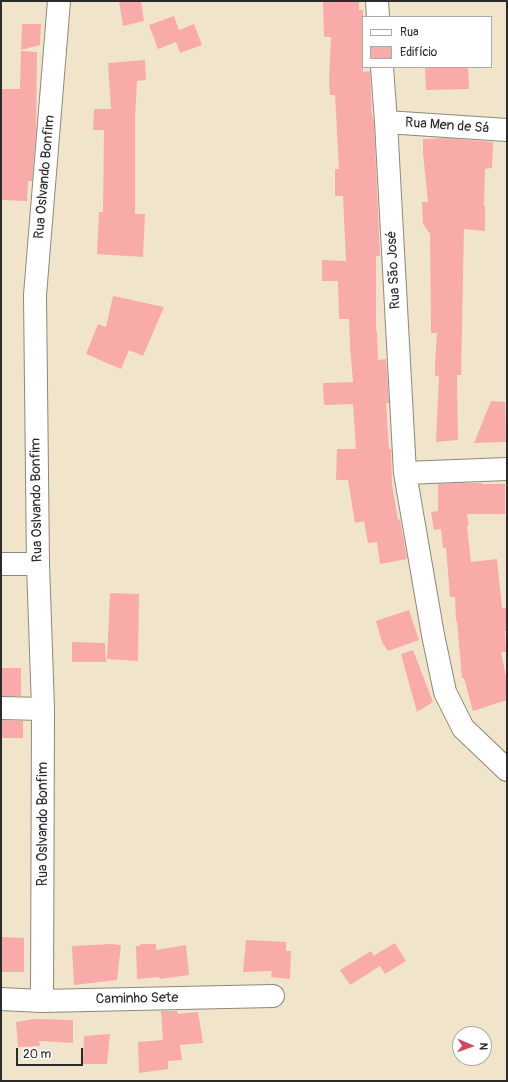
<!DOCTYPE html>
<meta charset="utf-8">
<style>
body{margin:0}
#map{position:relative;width:508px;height:1082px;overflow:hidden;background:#f0e5ca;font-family:Pangolin,sans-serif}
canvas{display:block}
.frame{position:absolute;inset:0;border:2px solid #2b2b2b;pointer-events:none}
.legend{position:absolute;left:362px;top:16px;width:130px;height:52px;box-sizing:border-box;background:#fff;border:1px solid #aaa;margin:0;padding:5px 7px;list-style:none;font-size:12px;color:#2b2b2b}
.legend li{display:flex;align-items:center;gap:8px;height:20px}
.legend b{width:20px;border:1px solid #aaa}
.north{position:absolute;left:452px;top:1026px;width:40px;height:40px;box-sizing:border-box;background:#fff;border:1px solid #aaa;border-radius:50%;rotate:92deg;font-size:11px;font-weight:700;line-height:16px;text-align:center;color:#2b2b2b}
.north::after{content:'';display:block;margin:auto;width:14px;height:18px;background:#d1495b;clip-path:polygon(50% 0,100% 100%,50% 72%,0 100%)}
.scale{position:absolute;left:16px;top:1048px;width:67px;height:18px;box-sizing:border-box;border:2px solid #2b2b2b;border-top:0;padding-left:5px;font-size:12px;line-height:14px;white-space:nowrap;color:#2b2b2b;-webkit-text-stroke:3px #fff;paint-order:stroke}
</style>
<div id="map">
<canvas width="508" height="1082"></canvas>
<div class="frame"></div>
<ul class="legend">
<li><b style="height:5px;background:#fff"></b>Rua</li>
<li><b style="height:11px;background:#f9abaa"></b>Edifício</li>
</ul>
<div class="north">N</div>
<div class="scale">20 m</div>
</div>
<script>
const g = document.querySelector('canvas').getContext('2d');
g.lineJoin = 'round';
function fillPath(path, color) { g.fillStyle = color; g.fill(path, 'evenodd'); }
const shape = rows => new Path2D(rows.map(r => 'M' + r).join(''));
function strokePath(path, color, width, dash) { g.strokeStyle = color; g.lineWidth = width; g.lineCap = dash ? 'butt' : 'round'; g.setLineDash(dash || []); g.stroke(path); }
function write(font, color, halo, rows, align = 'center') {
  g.font = font + ' Pangolin,sans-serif'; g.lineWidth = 3.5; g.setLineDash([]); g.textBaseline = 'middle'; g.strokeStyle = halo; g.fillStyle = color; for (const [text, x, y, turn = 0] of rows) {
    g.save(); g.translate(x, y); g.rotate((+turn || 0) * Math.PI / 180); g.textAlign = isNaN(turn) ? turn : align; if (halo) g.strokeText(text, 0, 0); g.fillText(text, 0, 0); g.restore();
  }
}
const building = shape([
 [119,1,141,1,144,21,123,26],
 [323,1,359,1,359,10,363,10,363,72,370,71,372,117,373,117,374,123,380,256,376,256,376,331,377,331,378,360,386,359,389,403,386,403,389,449,391,449,392,484,398,520,400,519,407,559,380,564,377,542,368,543,364,521,355,523,348,480,336,480,337,449,356,449,353,404,324,405,323,383,353,382,350,346,349,319,339,319,338,281,322,281,322,260,346,261,343,196,335,196,335,169,339,169,335,95,330,95,329,81,331,37,324,37],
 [174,16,179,30,194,24,202,45,180,53,176,42,158,49,149,25],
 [22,24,41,24,40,45,21,50],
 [21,51,37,52,36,132,32,181,28,181,27,201,1,200,1,89,20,89],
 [145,60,146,80,137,81,135,119,135,214,145,214,143,257,97,254,99,212,103,212,104,130,93,130,94,109,111,109,108,63],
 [425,67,468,67,469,89,426,90],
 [446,138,493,142,492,168,485,169,484,206,485,206,485,231,464,229,461,375,457,375,458,440,436,442,439,376,435,376,435,364,437,333,431,333,430,234,423,224,422,202,428,202,423,153,423,139],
 [113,296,164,307,143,356,129,350,121,369,86,354,98,324,106,327],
 [491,401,505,402,506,442,474,443],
 [458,483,458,485,459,483,482,483,482,484,505,484,505,514,467,514,469,525,467,526,471,562,497,559,502,608,507,608,507,631,505,631,506,652,501,652,507,682,507,700,473,711,464,678,462,678,457,621,456,621,455,597,450,597,446,548,443,548,441,529,434,530,431,512,438,511,438,484],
 [110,593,139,594,138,661,107,659],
 [409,610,419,640,388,651,382,642,376,621],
 [72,642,105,643,106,662,72,662],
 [413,650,433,702,417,712,401,654],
 [1,668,21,668,21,696,1,696],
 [1,720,23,721,23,738,1,738],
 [1,937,24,938,24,972,1,972],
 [246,940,286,942,286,951,291,951,290,979,271,977,272,971,243,972],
 [395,943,406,961,385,974,380,966,350,985,340,970,371,951,375,958,373,956],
 [111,944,121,945,117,980,74,985,72,946],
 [140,944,156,944,156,950,186,945,189,975,160,979,159,977,137,979,136,946,140,946],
 [161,1011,177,1011,178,1014,198,1012,203,1043,180,1045,182,1060,168,1061,168,1069,139,1073,138,1042,163,1040],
 [33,1019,73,1020,73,1043,39,1041,40,1046,18,1047,16,1022],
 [110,1034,107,1064,83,1064,84,1036]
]);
const minor = shape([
 [377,1,378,17],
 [382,67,386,122,405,473,433,635,445,692,463,728,507,770],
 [386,122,507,130],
 [405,473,507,469],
 [1,564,38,564],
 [1,708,43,709],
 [1,999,42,1001,273,996],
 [42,1001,43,709,38,564,35,295,59,1]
]);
const streetNames = [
 ["Rua Men de Sá",447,126,4],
 ["Rua Oslvando Bonfim",45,177,-85],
 ["Rua São José",394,270,-93],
 ["Rua Oslvando Bonfim",37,500,-91],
 ["Rua Oslvando Bonfim",43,824,-90],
 ["Caminho Sete",137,999,-1]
];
fillPath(building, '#f9abaa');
strokePath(minor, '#8e887a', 24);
strokePath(minor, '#fff', 22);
write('14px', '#2b2b2b', '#fff', streetNames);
</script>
